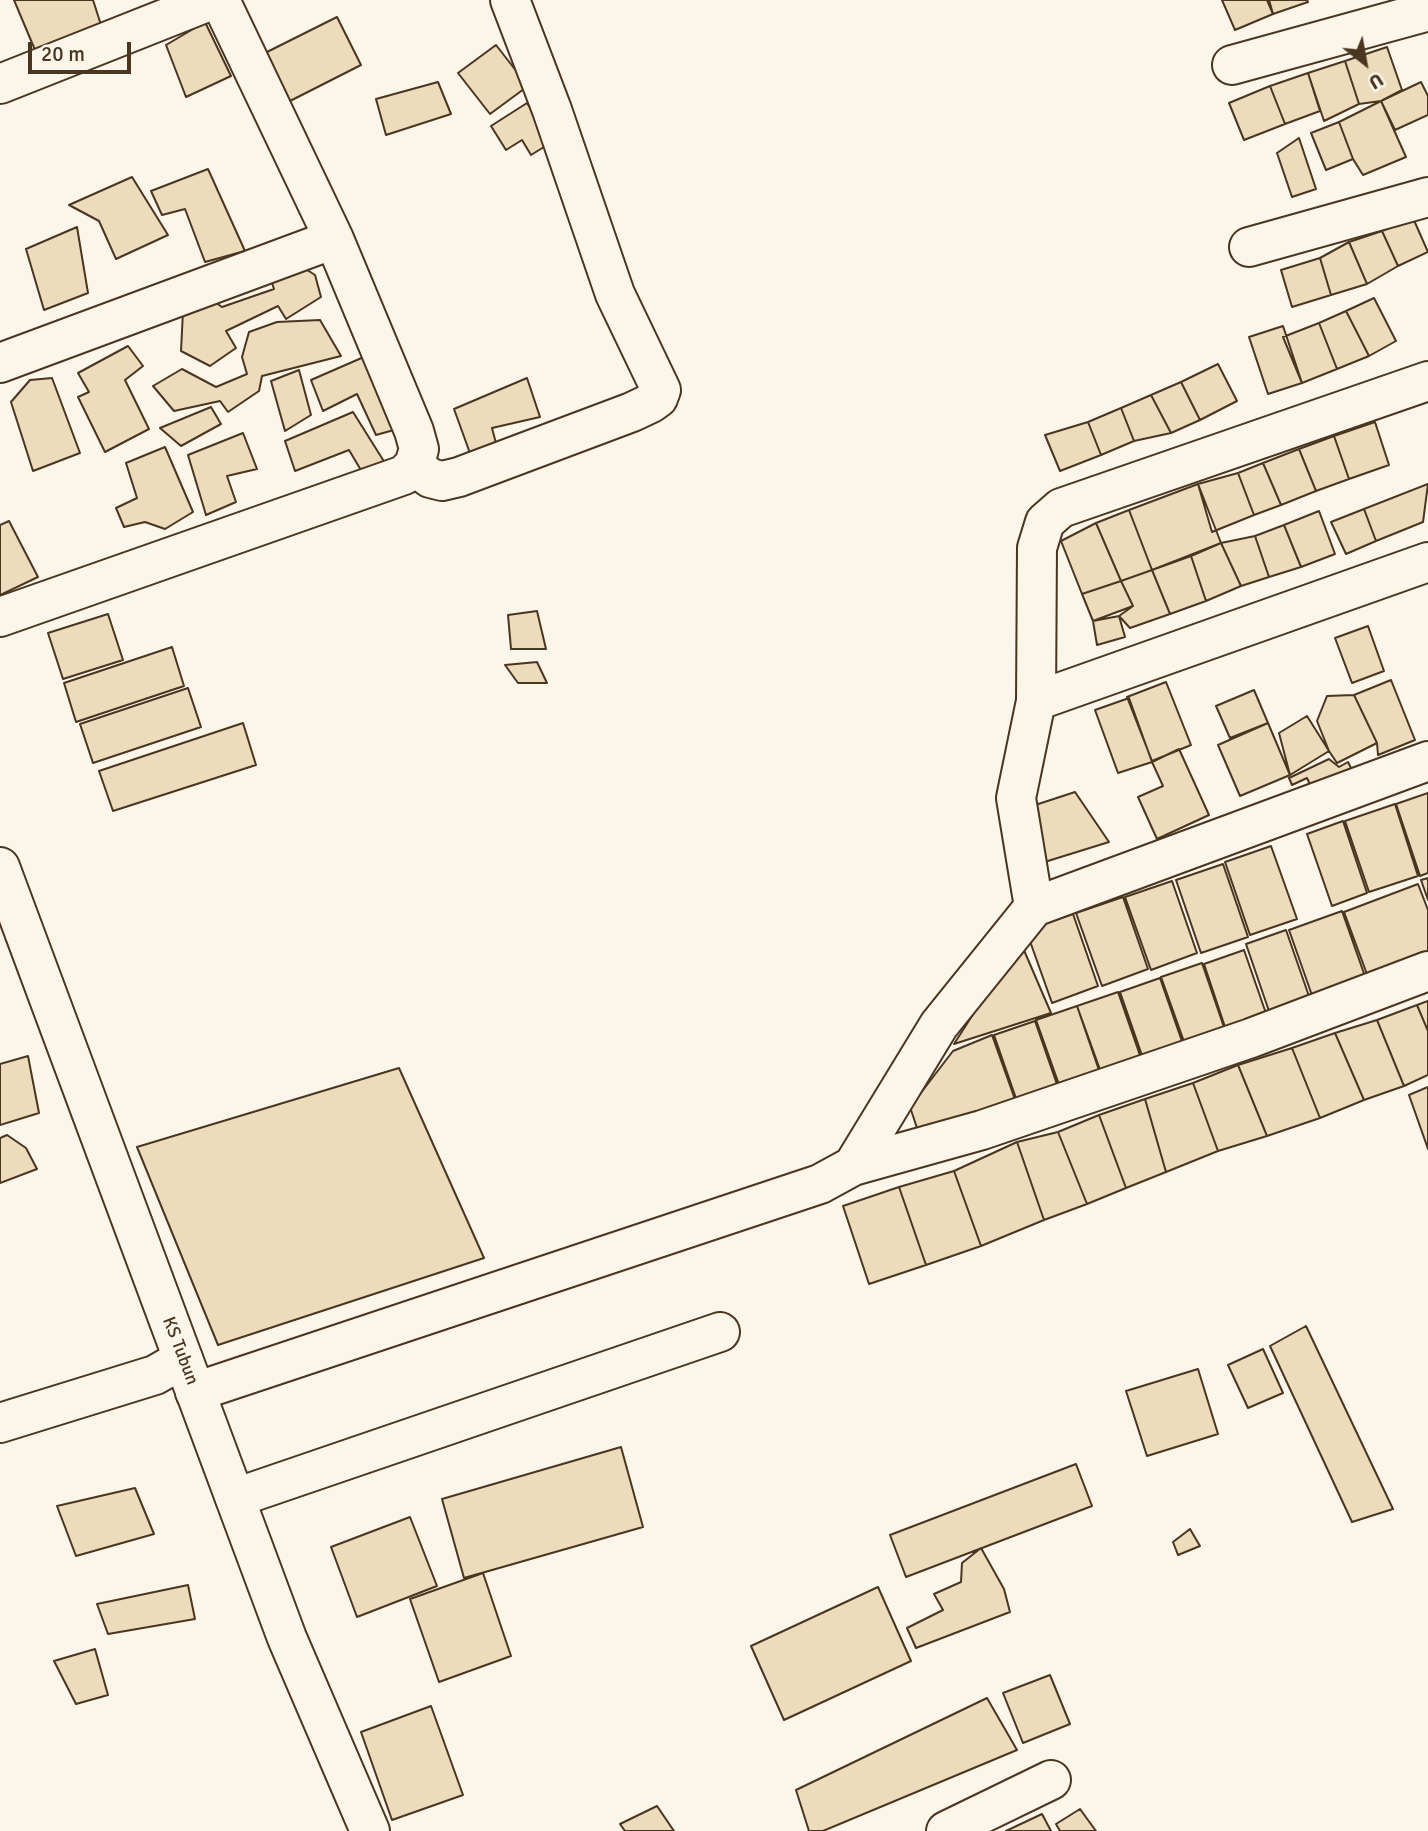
<!DOCTYPE html>
<style>
body{margin:0}
#map{position:relative;width:1428px;height:1831px;overflow:hidden;background:#fbf6e9;font-family:Signika,sans-serif}
canvas{display:block}
.north{position:absolute;left:1330px;top:28px;width:70px;height:70px;-webkit-text-stroke:5px #fbf6e9;paint-order:stroke;rotate:149deg;font-size:19px;font-weight:700;line-height:28px;text-align:center;color:#4a3520}
.north::after{content:'';display:block;margin:auto;width:24px;height:32px;background:#4a3520;clip-path:polygon(50% 0,100% 100%,50% 72%,0 100%)}
.scale{position:absolute;left:28px;top:42px;width:103px;height:32px;box-sizing:border-box;border:4px solid #4a3520;border-top:0;padding-left:9px;font-size:21px;line-height:24px;white-space:nowrap;color:#4a3520;-webkit-text-stroke:5px #fbf6e9;paint-order:stroke}
</style>
<div id="map">
<canvas width="1428" height="1831"></canvas>
<div class="north">U</div>
<div class="scale">20 m</div>
</div>
<script>
const g = document.querySelector('canvas').getContext('2d');
g.lineJoin = 'round';
function fillPath(path, color) { g.fillStyle = color; g.fill(path, 'evenodd'); }
const shape = rows => new Path2D(rows.map(r => 'M' + r).join(''));
function strokePath(path, color, width, dash) { g.strokeStyle = color; g.lineWidth = width; g.lineCap = dash ? 'butt' : 'round'; g.setLineDash(dash || []); g.stroke(path); }
function write(font, color, halo, rows, align = 'center') {
  g.font = font + ' Signika,sans-serif'; g.lineWidth = 5; g.setLineDash([]); g.textBaseline = 'middle'; g.strokeStyle = halo; g.fillStyle = color; for (const [text, x, y, turn = 0] of rows) {
    g.save(); g.translate(x, y); g.rotate((+turn || 0) * Math.PI / 180); g.textAlign = isNaN(turn) ? turn : align; if (halo) g.strokeText(text, 0, 0); g.fillText(text, 0, 0); g.restore();
  }
}
const building = shape([
 [14,0,93,0,102,28,35,50,14,0],
 [1222,0,1267,0,1273,14,1235,30,1222,0],
 [1269,0,1307,0,1308,2,1273,14,1269,0],
 [337,17,361,65,290,101,265,53,337,17],
 [205,22,231,76,186,97,166,45,205,22],
 [496,45,528,86,490,114,458,73,496,45],
 [1387,47,1402,90,1381,101,1359,104,1345,61,1387,47],
 [1345,61,1359,104,1324,121,1308,73,1345,61],
 [1308,73,1320,111,1285,124,1270,86,1308,73],
 [438,82,451,114,386,135,376,99,438,82],
 [1421,82,1428,96,1428,115,1395,130,1381,101,1421,82],
 [1270,86,1285,124,1244,140,1229,103,1270,86],
 [1381,101,1406,157,1363,175,1353,159,1339,122,1381,101],
 [527,103,552,142,531,155,522,140,506,150,491,126,527,103],
 [1339,122,1353,159,1326,170,1311,133,1339,122],
 [1299,138,1316,189,1292,197,1277,153,1299,138],
 [208,169,245,251,205,262,185,209,162,215,151,191,208,169],
 [132,177,168,235,116,259,99,221,69,205,132,177],
 [1413,218,1428,252,1398,266,1382,231,1413,218],
 [77,227,88,293,44,310,26,249,77,227],
 [1382,231,1398,266,1367,284,1349,242,1382,231],
 [1349,242,1367,284,1331,295,1320,258,1349,242],
 [1320,258,1331,295,1292,307,1281,270,1320,258],
 [301,266,315,275,321,297,286,319,278,306,226,331,236,348,210,366,181,351,183,311,212,300,222,307,274,289,270,277,301,266],
 [1374,298,1396,341,1369,356,1346,311,1374,298],
 [1346,311,1369,356,1337,369,1319,323,1346,311],
 [320,320,341,356,262,376,259,391,228,412,220,401,174,411,153,386,182,369,216,387,247,374,242,357,249,332,277,322,320,320],
 [1319,323,1337,369,1302,383,1283,337,1319,323],
 [1283,326,1302,383,1268,394,1249,337,1283,326],
 [128,346,143,366,125,380,149,429,105,452,78,397,89,392,78,373,128,346],
 [373,353,401,428,376,435,357,394,323,411,311,380,373,353],
 [1218,364,1237,401,1200,420,1181,382,1218,364],
 [299,370,311,415,285,431,271,381,299,370],
 [52,378,80,453,33,471,11,402,30,380,52,378],
 [527,378,540,417,492,428,498,451,471,456,454,409,527,378],
 [1181,382,1200,420,1171,433,1151,395,1181,382],
 [1151,395,1171,433,1134,441,1121,408,1151,395],
 [211,407,221,424,181,446,160,428,211,407],
 [1121,408,1134,441,1101,455,1088,422,1121,408],
 [353,412,390,471,368,482,349,450,295,471,285,441,353,412],
 [1088,422,1101,455,1060,471,1045,435,1088,422],
 [1375,422,1389,465,1349,479,1334,436,1375,422],
 [243,433,257,469,227,476,236,502,206,515,188,455,243,433],
 [1334,436,1349,479,1316,491,1299,449,1334,436],
 [165,447,193,512,165,529,145,522,124,527,116,508,137,498,126,463,165,447],
 [1299,449,1316,491,1281,505,1263,463,1299,449],
 [1263,463,1281,505,1254,515,1238,473,1263,463],
 [1238,473,1254,515,1212,532,1198,484,1238,473],
 [1198,484,1221,543,1152,570,1129,510,1198,484],
 [1428,484,1423,522,1376,541,1364,509,1428,484],
 [1364,509,1376,541,1346,554,1331,522,1364,509],
 [1129,510,1152,570,1121,581,1096,523,1129,510],
 [1319,511,1335,554,1301,567,1284,525,1319,511],
 [9,521,38,577,0,595,0,525,9,521],
 [1096,523,1121,581,1082,594,1061,541,1096,523],
 [1284,525,1301,567,1269,577,1255,536,1284,525],
 [1255,536,1269,577,1241,586,1221,543,1255,536],
 [1221,543,1241,586,1206,601,1191,556,1221,543],
 [1191,556,1206,601,1170,614,1152,570,1191,556],
 [1152,570,1170,614,1130,628,1119,616,1133,606,1121,581,1152,570],
 [1121,581,1133,606,1093,621,1082,594,1121,581],
 [537,611,546,649,511,649,508,615,537,611],
 [108,614,123,660,63,679,48,633,108,614],
 [1119,616,1125,637,1097,645,1093,621,1119,616],
 [1368,626,1384,671,1352,683,1335,638,1368,626],
 [172,647,184,686,76,722,64,683,172,647],
 [537,662,547,683,518,683,505,665,537,662],
 [1391,680,1415,740,1378,755,1377,743,1354,695,1391,680],
 [1166,682,1191,745,1152,761,1127,697,1166,682],
 [188,688,201,727,93,763,80,724,188,688],
 [1254,690,1268,723,1230,738,1216,706,1254,690],
 [1354,695,1377,743,1337,763,1329,751,1317,721,1327,696,1354,695],
 [1129,698,1152,762,1118,773,1095,710,1129,698],
 [1307,716,1329,751,1290,775,1279,733,1307,716],
 [243,723,256,765,113,811,99,771,243,723],
 [1268,723,1290,775,1240,796,1218,745,1268,723],
 [1179,749,1209,815,1157,839,1138,797,1163,786,1152,762,1179,749],
 [1329,759,1339,767,1348,762,1353,772,1313,791,1307,778,1292,785,1289,778,1329,759],
 [1075,792,1109,842,1035,865,1023,809,1075,792],
 [1428,793,1428,873,1420,876,1396,804,1428,793],
 [1395,804,1418,876,1369,892,1345,821,1395,804],
 [1343,821,1367,893,1332,906,1307,834,1343,821],
 [1271,846,1297,919,1250,935,1225,862,1271,846],
 [1223,864,1248,937,1201,953,1176,880,1223,864],
 [1428,878,1428,900,1421,880,1428,878],
 [1172,881,1197,953,1151,970,1125,897,1172,881],
 [1418,884,1428,910,1428,955,1368,977,1344,912,1418,884],
 [1123,897,1148,969,1102,986,1076,913,1123,897],
 [1342,911,1367,982,1314,1001,1289,930,1342,911],
 [1073,914,1098,986,1052,1003,1026,930,1073,914],
 [1286,930,1311,1002,1271,1017,1246,944,1286,930],
 [1020,941,1051,1013,954,1044,1020,941],
 [1244,950,1269,1022,1228,1036,1204,964,1244,950],
 [1202,963,1227,1036,1187,1050,1161,977,1202,963],
 [1160,978,1185,1050,1145,1064,1120,992,1160,978],
 [1118,992,1143,1064,1103,1078,1077,1006,1118,992],
 [1428,1001,1428,1031,1417,1005,1428,1001],
 [1417,1005,1428,1031,1428,1075,1404,1086,1377,1020,1417,1005],
 [1077,1006,1102,1079,1062,1093,1036,1020,1077,1006],
 [1377,1020,1404,1086,1364,1100,1335,1033,1377,1020],
 [1035,1021,1060,1093,1019,1107,994,1035,1035,1021],
 [1335,1033,1364,1100,1320,1118,1292,1048,1335,1033],
 [992,1035,1017,1105,920,1137,910,1107,953,1051,992,1035],
 [1292,1048,1320,1118,1267,1136,1238,1065,1292,1048],
 [28,1056,39,1113,0,1125,0,1064,28,1056],
 [1238,1065,1267,1136,1218,1151,1193,1083,1238,1065],
 [399,1068,484,1258,218,1345,137,1147,399,1068],
 [1193,1083,1218,1151,1166,1172,1145,1099,1193,1083],
 [1428,1087,1428,1149,1409,1095,1428,1087],
 [1145,1099,1166,1172,1126,1188,1099,1115,1145,1099],
 [1099,1115,1126,1188,1087,1204,1058,1132,1099,1115],
 [1058,1132,1087,1204,1044,1220,1017,1142,1058,1132],
 [7,1135,26,1148,37,1169,0,1183,0,1138,7,1135],
 [1017,1142,1044,1220,981,1246,954,1171,1017,1142],
 [954,1171,981,1246,926,1265,899,1187,954,1171],
 [899,1187,926,1265,869,1284,843,1206,899,1187],
 [1306,1326,1393,1509,1352,1522,1270,1346,1306,1326],
 [1263,1349,1283,1393,1248,1408,1228,1365,1263,1349],
 [1198,1369,1218,1434,1147,1456,1126,1391,1198,1369],
 [621,1447,643,1527,464,1578,442,1499,621,1447],
 [1076,1464,1092,1506,906,1577,890,1535,1076,1464],
 [135,1488,154,1534,76,1556,57,1506,135,1488],
 [410,1517,437,1586,357,1617,331,1547,410,1517],
 [1190,1529,1200,1546,1178,1555,1173,1542,1190,1529],
 [981,1548,1004,1589,1010,1612,916,1648,907,1628,943,1610,934,1594,961,1582,962,1563,981,1548],
 [483,1573,511,1656,439,1682,410,1599,483,1573],
 [188,1585,195,1619,108,1634,97,1604,188,1585],
 [878,1587,911,1661,784,1720,751,1646,878,1587],
 [95,1649,108,1695,76,1704,54,1661,95,1649],
 [1050,1675,1070,1724,1023,1743,1003,1693,1050,1675],
 [987,1698,1017,1750,823,1831,809,1831,796,1790,987,1698],
 [431,1706,463,1795,392,1820,361,1732,431,1706],
 [657,1806,674,1831,625,1831,620,1824,657,1806],
 [1080,1809,1096,1831,1060,1831,1056,1824,1080,1809],
 [1042,1814,1051,1831,1006,1831,1042,1814]
]);
const minor = shape([
 [1232,65,1425,12],
 [0,84,212,0],
 [1249,247,1428,197],
 [0,363,334,239],
 [414,465,430,478,442,481,459,477,632,412,651,403,658,398,661,390,615,294,552,110,510,0],
 [0,617,404,475,414,465,419,449,414,431,334,239,220,0],
 [1036,701,1428,562],
 [1034,907,1016,798,1036,701,1037,548,1045,522,1061,508,1428,381],
 [853,1166,939,1025,1034,907,1428,761],
 [195,1392,820,1184,853,1166,982,1130,1251,1038,1428,971],
 [0,1423,155,1375,183,1359],
 [235,1498,720,1332],
 [946,1831,1051,1780]
]);
const major = shape([
 [0,867,287,1638,370,1831]
]);
const streetNames = [
 ["KS Tubun",180,1351,69]
];
fillPath(building, '#ecdcbc');
strokePath(building, '#4a3520', 2);
strokePath(minor, '#4a3520', 42);
strokePath(major, '#4a3520', 42);
strokePath(minor, '#fbf6e9', 38);
strokePath(major, '#fbf6e9', 38);
write('18px', '#4a3520', '#fbf6e9', streetNames);
</script>
